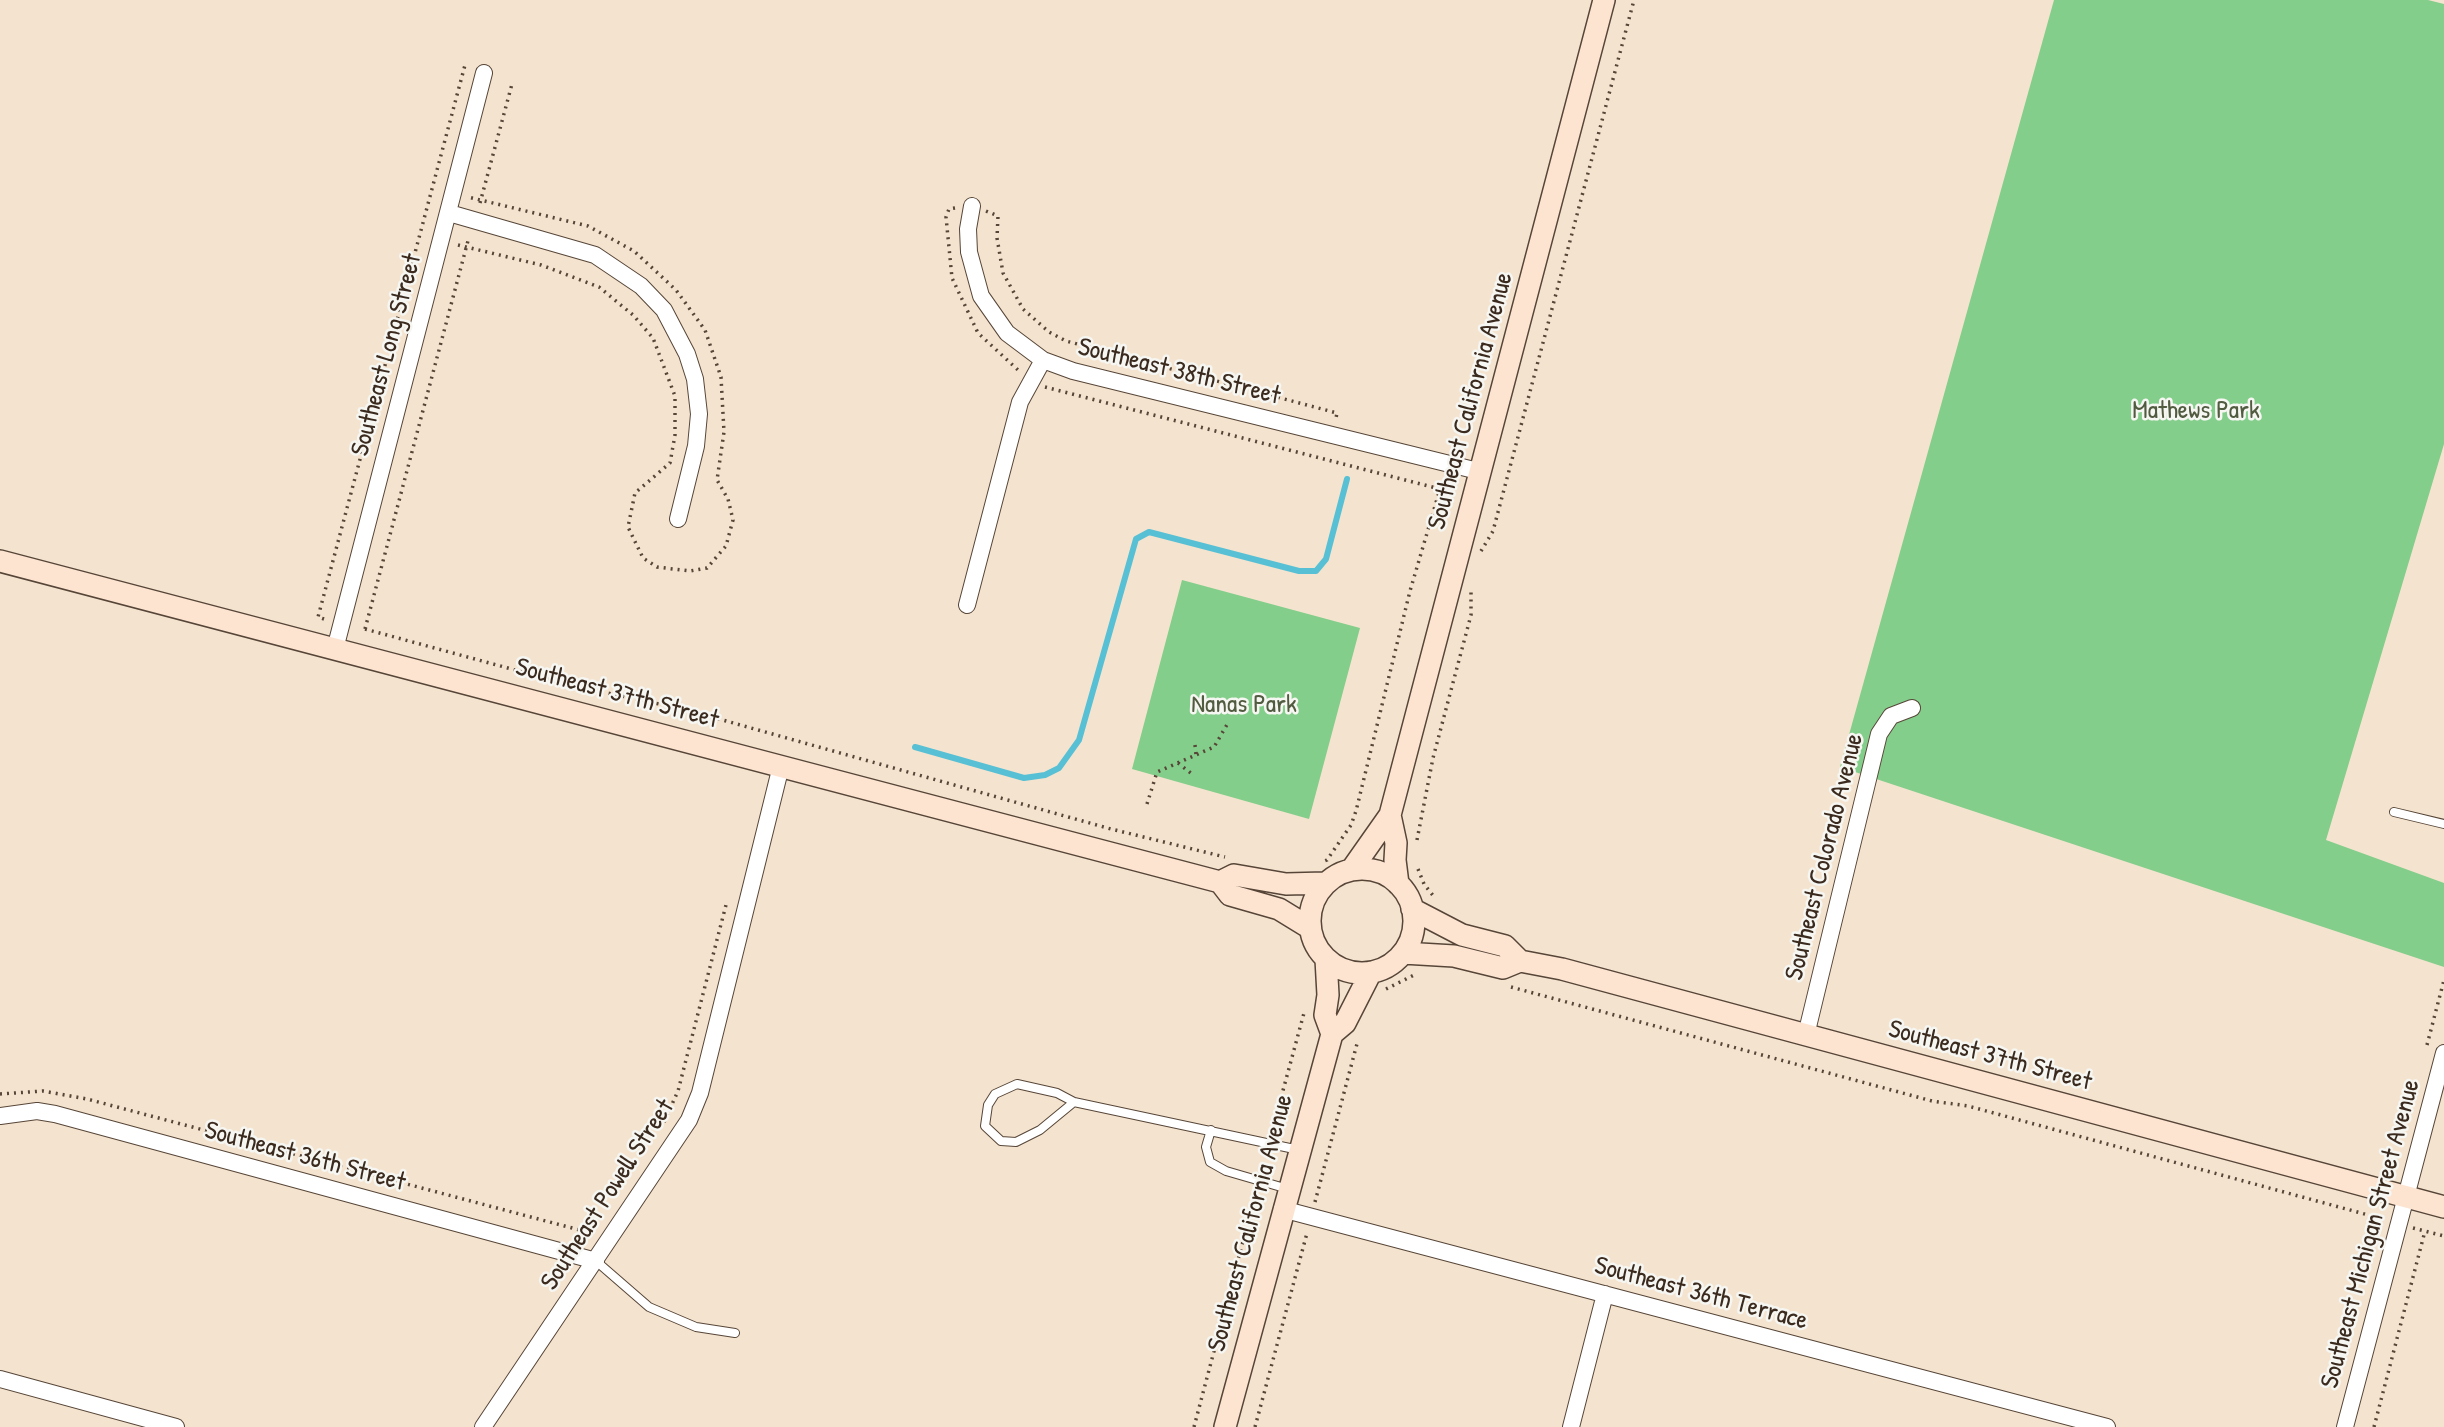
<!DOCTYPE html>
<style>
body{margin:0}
canvas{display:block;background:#f4e3ce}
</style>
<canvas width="2444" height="1427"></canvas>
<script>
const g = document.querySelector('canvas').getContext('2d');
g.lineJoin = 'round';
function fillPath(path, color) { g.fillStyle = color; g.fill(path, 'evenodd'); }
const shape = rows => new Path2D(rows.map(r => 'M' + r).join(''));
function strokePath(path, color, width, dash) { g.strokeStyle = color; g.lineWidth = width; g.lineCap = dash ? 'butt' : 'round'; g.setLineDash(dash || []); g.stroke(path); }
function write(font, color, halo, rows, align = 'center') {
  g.font = font + ' "Patrick Hand",sans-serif'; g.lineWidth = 5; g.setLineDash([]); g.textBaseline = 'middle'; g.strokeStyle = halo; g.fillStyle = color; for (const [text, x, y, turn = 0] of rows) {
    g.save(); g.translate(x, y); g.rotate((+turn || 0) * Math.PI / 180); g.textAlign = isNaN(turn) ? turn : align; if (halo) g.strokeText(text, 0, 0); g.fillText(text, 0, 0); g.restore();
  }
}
const green = shape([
 [2054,0,2428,0,2444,4,2444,444,2326,840,2444,883,2444,967,1840,767],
 [1182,580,1360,628,1309,819,1132,769]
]);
const stream = shape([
 [915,747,1024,778,1045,775,1059,768,1079,740,1136,539,1149,532,1299,571,1316,571,1326,559,1347,479]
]);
const path = shape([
 [480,203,512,84],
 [955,208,949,209,946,217,952,278,978,333,1018,370],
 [986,211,998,216,997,238,1003,273,1023,309,1049,332,1066,341,1337,413,1336,418],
 [458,245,541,265,599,287,633,315,653,338,675,396,675,435,670,463,635,493,628,527,643,558,657,567,690,571,707,568,726,546,733,520,728,499,717,480,724,432,721,377,705,330,676,290,634,251,588,226,468,197],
 [1045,387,1440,489,1410,591,1356,811,1351,825,1327,860,1322,862],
 [1481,551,1493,531,1634,0],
 [324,619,318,617,465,65],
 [365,629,570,685,687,710,1111,829,1225,857],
 [365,629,469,237],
 [1195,745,1196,755],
 [1178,763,1192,774],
 [1147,804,1157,772,1214,747,1228,723],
 [1417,840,1433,758,1471,615,1471,592],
 [1418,869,1424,884,1435,898],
 [1511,987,1932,1101,1968,1106,2383,1219],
 [1386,989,1414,975],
 [2427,1045,2444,980],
 [0,1094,43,1091,87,1099,591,1233],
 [664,1122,678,1091,727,901],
 [1272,1131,1304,1013],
 [1315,1202,1358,1040],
 [2413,1228,2444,1236],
 [1194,1427,1256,1192],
 [1255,1427,1307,1233],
 [2374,1427,2425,1231]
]);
const lane = shape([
 [2394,812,2444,824],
 [1074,1102,1040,1130,1016,1142,1001,1141,985,1126,988,1105,995,1094,1017,1084,1057,1093,1074,1102,1299,1150],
 [1211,1130,1206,1147,1210,1162,1226,1171,1288,1189],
 [596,1261,649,1307,696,1327,735,1333]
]);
const street = shape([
 [972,206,968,229,969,252,981,296,1007,333,1043,360,1073,371,1482,472],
 [449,213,595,255,641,286,664,310,687,354,695,379,699,414,696,446,678,519],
 [967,605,1020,402,1043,360],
 [335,649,484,73],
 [1806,1035,1879,734,1891,716,1912,708],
 [0,1116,37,1111,55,1114,596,1261],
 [1282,1209,2107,1427],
 [0,1379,176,1427],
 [483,1427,689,1120,700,1093,781,766],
 [1571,1427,1605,1294],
 [2345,1427,2444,1053]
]);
const secondary = shape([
 [0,561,1220,882,1230,895,1279,909,1310,928],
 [1390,815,1396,843,1395,860,1398,884],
 [1352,869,1390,815,1604,0],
 '1310 921a52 52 0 1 1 104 0a52 52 0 1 1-104 0Z',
 [1220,882,1234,875,1286,884,1325,883],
 [1412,909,1462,935,1505,946,1520,961],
 [1403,953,1454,956,1503,968,1520,961,1562,969,2444,1207],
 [1326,959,1328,995,1325,1015,1332,1034],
 [1225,1427,1332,1034,1345,1023,1371,972]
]);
const streetNames = [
 ["Southeast Long Street",387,355,-75],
 ["Southeast 38th Street",1179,372,14],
 ["Southeast California Avenue",1471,401,-75],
 ["Southeast 37th Street",617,694,15],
 ["Southeast Colorado Avenue",1825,857,-76],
 ["Southeast 37th Street",1990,1056,15],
 ["Southeast 36th Street",305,1157,15],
 ["Southeast Powell Street",608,1195,-57],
 ["Southeast California Avenue",1251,1223,-75],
 ["Southeast Michigan Street Avenue",2371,1234,-75],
 ["Southeast 36th Terrace",1701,1294,15]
];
const parkNames = [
 ["Mathews Park",2196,411],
 ["Nanas Park",1244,705]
];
fillPath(green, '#84ce8b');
strokePath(stream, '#58c0d5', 6);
strokePath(lane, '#574638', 10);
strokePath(street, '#574638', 18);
strokePath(secondary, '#574638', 24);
strokePath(path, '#574638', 3.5, [2, 5]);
strokePath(lane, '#fff', 8);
strokePath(street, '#fff', 16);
strokePath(secondary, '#fde4d1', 21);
write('26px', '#3b2a1e', '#f6f6f2', streetNames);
write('26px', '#515b3f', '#f6f6f2', parkNames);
</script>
